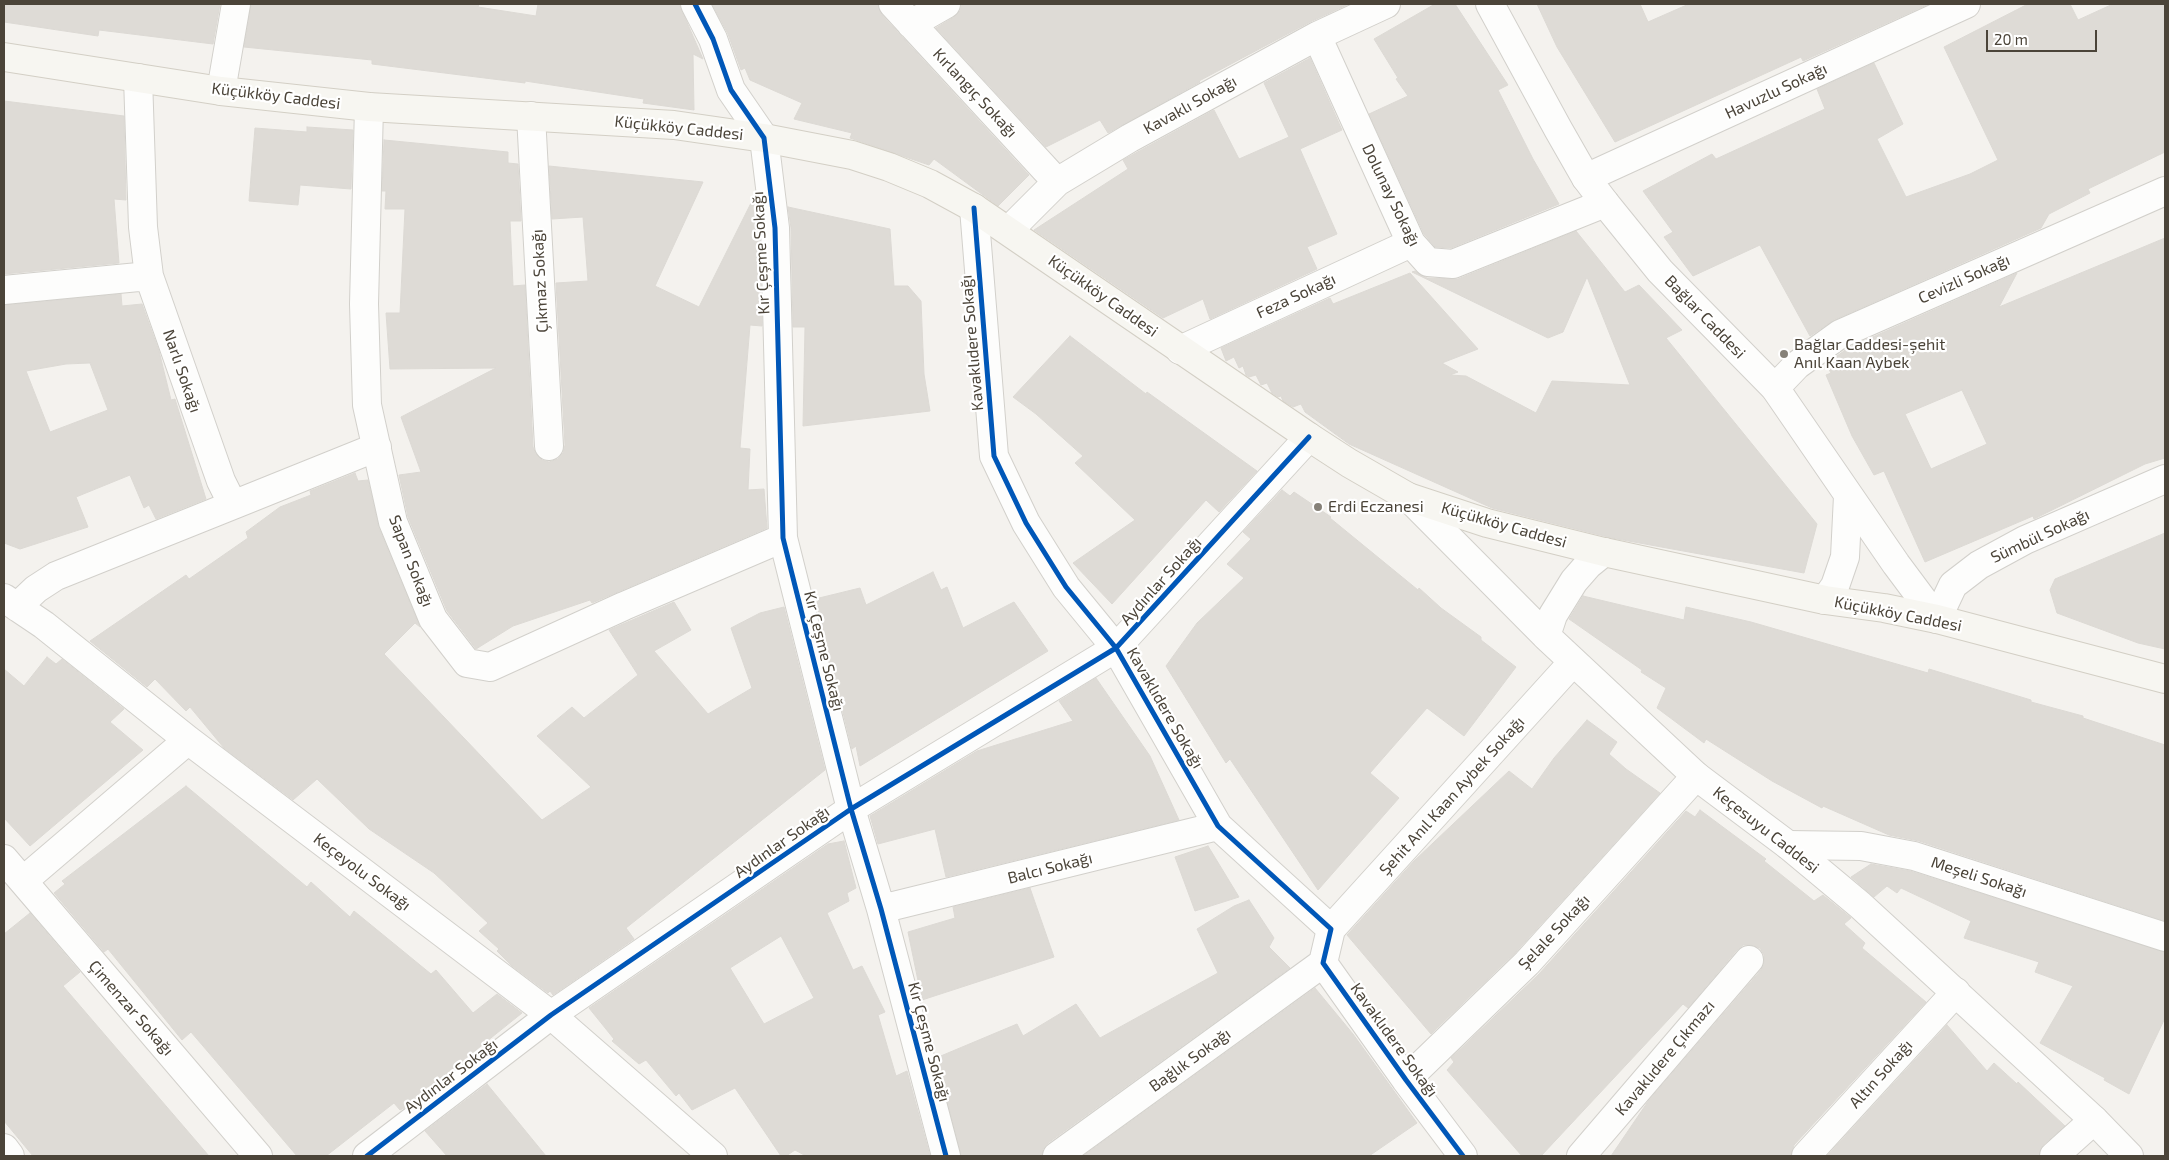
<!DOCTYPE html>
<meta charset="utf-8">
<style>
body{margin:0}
#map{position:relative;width:2169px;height:1160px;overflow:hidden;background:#f4f2ee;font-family:"Exo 2",sans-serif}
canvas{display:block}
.frame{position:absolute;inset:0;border:5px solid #4b4439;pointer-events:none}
.scale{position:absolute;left:1986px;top:30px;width:111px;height:22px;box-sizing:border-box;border:2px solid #4b4439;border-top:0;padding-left:6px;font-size:15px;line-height:18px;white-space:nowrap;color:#4b4439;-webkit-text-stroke:4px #fff;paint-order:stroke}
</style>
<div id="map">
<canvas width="2169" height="1160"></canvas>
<div class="frame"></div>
<div class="scale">20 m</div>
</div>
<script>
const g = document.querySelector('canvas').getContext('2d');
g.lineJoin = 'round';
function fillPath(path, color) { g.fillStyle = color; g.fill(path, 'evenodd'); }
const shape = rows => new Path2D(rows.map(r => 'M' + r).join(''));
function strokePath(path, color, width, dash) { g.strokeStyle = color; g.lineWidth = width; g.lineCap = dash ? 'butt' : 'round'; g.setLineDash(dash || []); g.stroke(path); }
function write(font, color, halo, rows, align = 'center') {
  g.font = font + ' "Exo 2",sans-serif'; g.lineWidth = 4.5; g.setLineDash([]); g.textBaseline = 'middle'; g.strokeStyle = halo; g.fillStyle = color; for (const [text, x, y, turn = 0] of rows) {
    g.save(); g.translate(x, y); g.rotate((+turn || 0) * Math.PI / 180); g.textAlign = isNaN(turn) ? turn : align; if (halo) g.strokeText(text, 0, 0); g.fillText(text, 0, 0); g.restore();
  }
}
const building = shape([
 [4,4,220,4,213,44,99,30,98,36,4,22,4,4],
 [251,4,479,4,478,7,536,16,538,4,679,4,703,59,693,54,694,110,643,103,644,99,525,81,525,83,372,64,372,60,244,47,251,4],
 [712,4,878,4,882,15,1029,175,998,206,934,159,929,165,850,138,852,133,794,119,802,103,750,80,745,68,741,70,728,34,712,4],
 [962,4,1349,4,1310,22,1199,81,1200,82,1108,133,1100,120,1046,147,936,28,954,17,960,11,962,4],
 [1435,4,1455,4,1508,85,1498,90,1533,159,1559,204,1451,248,1435,247,1424,234,1369,114,1408,96,1396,79,1398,78,1374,39,1435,4],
 [1537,4,1640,4,1648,22,1689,4,1929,4,1803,61,1801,57,1799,58,1615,142,1557,47,1537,4],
 [2028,4,2070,4,2078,20,2113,4,2165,4,2165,152,2088,189,2090,193,2049,214,2041,228,1834,320,1810,336,1760,245,1693,276,1664,237,1673,232,1643,191,1712,154,1716,159,1825,109,1817,89,1874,63,1903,124,1877,139,1906,197,1970,174,1998,160,1944,47,2028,4],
 [1310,58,1342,130,1300,149,1337,234,1307,247,1317,269,1210,319,1203,299,1163,318,1034,230,1128,169,1123,160,1214,110,1239,159,1289,137,1264,83,1310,58],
 [4,101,124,116,126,200,114,199,119,263,4,274,4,101],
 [307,127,353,130,351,189,300,185,298,205,249,201,255,128,307,132,307,127],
 [384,140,508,152,508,163,518,164,521,221,510,221,513,286,525,285,533,447,536,454,542,460,549,462,558,459,563,453,565,445,556,283,588,281,583,217,552,219,549,166,703,182,655,286,699,307,753,199,756,200,759,229,762,326,750,325,740,448,750,449,748,490,764,489,767,528,592,603,590,600,513,626,476,649,447,611,408,517,399,475,421,472,401,417,496,368,390,369,386,313,400,313,405,209,385,209,386,191,382,191,384,140],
 [788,207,890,229,894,286,908,286,921,301,924,374,930,411,803,426,805,327,793,327,791,228,788,207],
 [1576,231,1625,292,1639,285,1682,330,1666,338,1817,524,1804,573,1612,538,1492,508,1349,444,1305,412,1301,404,1293,407,1283,401,1281,396,1278,397,1272,393,1267,383,1261,385,1256,375,1249,377,1246,375,1243,366,1239,368,1234,357,1226,361,1221,348,1330,298,1333,304,1410,273,1478,349,1442,363,1458,372,1450,375,1466,376,1536,413,1552,381,1630,385,1587,277,1563,332,1548,338,1412,272,1415,271,1427,278,1458,279,1576,231],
 [2165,238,2165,458,2145,464,2034,519,2033,516,1925,562,1884,471,1874,475,1852,436,1826,375,1831,373,1826,364,1848,348,2017,273,1999,307,2165,238],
 [1962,390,1987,444,1931,469,1905,414,1962,390],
 [121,294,122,306,142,304,159,351,171,400,175,399,206,499,156,519,149,505,144,508,130,475,76,497,88,527,20,549,4,543,4,305,121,294],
 [90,363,108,410,50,432,26,371,66,364,90,363],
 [1070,336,1146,394,1147,392,1257,471,1219,512,1206,500,1112,604,1073,563,1135,520,1075,463,1083,456,1036,414,1013,397,1070,336],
 [355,473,358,481,368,480,379,528,420,627,415,623,384,654,542,820,591,787,537,736,572,707,584,718,638,675,609,630,674,602,691,630,654,651,708,714,752,688,731,628,760,613,784,607,825,770,626,928,634,939,553,995,550,991,548,993,512,966,497,951,499,949,479,931,488,923,434,873,369,829,317,779,293,800,224,748,190,707,186,711,155,679,147,687,90,641,186,575,189,579,248,538,246,532,280,507,311,495,310,491,355,473],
 [1282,490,1290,496,1294,492,1331,517,1330,518,1418,590,1419,588,1441,608,1481,637,1481,640,1516,667,1464,736,1427,708,1370,773,1399,798,1318,890,1230,759,1226,763,1166,666,1197,623,1244,578,1227,564,1251,539,1243,532,1282,490],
 [2165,533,2165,649,2138,643,2057,613,2050,590,2055,579,2165,533],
 [933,572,941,590,947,587,963,628,1014,602,1048,651,860,766,856,746,852,749,815,599,860,588,866,605,933,572],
 [1583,596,1684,620,1686,607,1751,622,1928,673,1929,669,2031,700,2031,702,2083,716,2083,718,2165,745,2165,921,1919,841,1889,835,1823,806,1822,808,1772,781,1706,739,1704,743,1657,708,1666,688,1641,672,1642,670,1569,619,1583,596],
 [47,657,56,664,62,659,124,709,110,722,143,750,30,846,4,818,4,669,24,686,47,657],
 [1096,678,1150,756,1179,820,946,877,935,829,878,844,870,816,977,751,1073,721,1059,701,1096,678],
 [1587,720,1617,742,1609,754,1626,769,1660,793,1516,952,1431,1034,1347,935,1414,861,1509,771,1532,789,1554,758,1587,720],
 [186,786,307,887,311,882,350,917,354,911,431,974,436,970,473,1013,497,994,522,1013,466,1058,467,1060,404,1108,400,1110,394,1103,326,1156,297,1156,191,1032,182,1040,108,949,104,952,54,893,65,884,62,881,186,786],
 [1700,810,1766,859,1764,861,1814,901,1823,895,1850,917,1851,918,1844,924,1865,943,1862,948,1926,1002,1794,1145,1791,1156,1611,1156,1649,1100,1761,970,1764,962,1764,955,1760,948,1751,945,1743,945,1737,950,1688,1008,1683,1004,1541,1156,1522,1156,1447,1070,1454,1062,1451,1058,1539,974,1686,811,1695,817,1700,810],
 [844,841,856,888,847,893,849,901,827,913,853,970,862,966,885,1012,878,1015,896,1076,907,1071,930,1156,806,1156,795,1150,786,1156,781,1156,735,1088,692,1110,679,1093,676,1096,646,1060,639,1064,612,1041,614,1039,589,1008,828,844,844,841],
 [781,936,814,998,764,1024,730,968,781,936],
 [1208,846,1239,897,1195,911,1175,857,1208,846],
 [1871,864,1910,871,2165,952,2165,1018,2129,1094,2104,1080,2105,1078,2040,1043,2073,986,2035,972,2039,962,1964,938,1971,921,1901,888,1897,893,1887,886,1874,897,1851,877,1871,864],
 [1030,888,1054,957,922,1000,908,932,955,918,953,907,1030,888],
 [1249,900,1274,938,1269,947,1290,968,1048,1143,1043,1149,1042,1156,961,1156,936,1058,1017,1024,1023,1036,1076,1004,1100,1038,1218,973,1197,929,1234,906,1249,900],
 [30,913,80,972,63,986,209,1156,33,1156,4,1121,4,934,30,913],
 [1315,988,1353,1034,1417,1123,1369,1156,1083,1156,1315,988],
 [1947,1025,1987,1071,1994,1063,2017,1084,2018,1082,2065,1126,2043,1145,2039,1156,1827,1156,1947,1025],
 [487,1084,546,1156,447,1156,425,1131,487,1084]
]);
const minor = shape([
 [695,4,713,39,731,90,764,138,775,228,783,538,851,809,881,909,946,1156],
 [893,4,1057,182],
 [911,24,946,4],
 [1317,36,1411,243,1428,262,1453,264,1605,203],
 [138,78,143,227,149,276,221,481,233,505,377,447],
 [221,91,236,4],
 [369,107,364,304,367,405,393,522,433,619,467,663,490,667,624,606,783,538],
 [531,116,549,446],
 [1586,178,1966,4],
 [974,208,994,456,1026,523,1066,587,1116,648,1218,826,1331,929,1323,963,1406,1080,1463,1156],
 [1009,230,1057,182,1130,138,1317,36,1386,4],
 [4,290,149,276],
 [1180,350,1411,243],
 [1775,388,1797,365,1840,334,2165,191],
 [4,598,44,625,188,740,551,1015,713,1156],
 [17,607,36,589,56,576,233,505],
 [1937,619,1953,585,1979,565,2025,540,2165,479],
 [1788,845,1861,846,1914,856,2165,937],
 [4,859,258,1156],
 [23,881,188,740],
 [881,909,1218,826],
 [1331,929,1573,662],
 [1406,1080,1527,963,1696,776],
 [4,1148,10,1156],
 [367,1156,551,1015,851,809,1116,648,1309,437],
 [1057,1156,1323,963],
 [1581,1156,1749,960],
 [1806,1156,1956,992],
 [2054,1156,2094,1120]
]);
const tertiary = shape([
 [1490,4,1558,129,1586,178,1605,203,1660,271,1775,388,1896,564,1937,619],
 [1408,497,1546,636,1696,776,1788,845,1860,905,2094,1120,2129,1156],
 [1825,600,1835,586,1845,557,1848,496],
 [1546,636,1553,615,1574,581,1588,565,1604,552]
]);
const secondary = shape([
 [4,57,221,91,369,107,674,125,764,138,852,155,889,167,930,184,974,208,1309,437,1349,463,1408,497,1487,523,1604,552,1825,600,1884,608,1937,619,2165,679]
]);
const cycleway = shape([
 [695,4,713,39,731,90,764,138,775,228,783,538,851,809,881,909,946,1156],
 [974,208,994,456,1026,523,1066,587,1116,648,1218,826,1331,929,1323,963,1406,1080,1463,1156],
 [367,1156,551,1015,851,809,1116,648,1309,437]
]);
const markers = [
 [1784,354,5,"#868178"],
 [1318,507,5,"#868178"]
];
const streetNames = [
 ["Havuzlu Sokağı",1776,91,-25],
 ["Kırlangıç Sokağı",975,93,47],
 ["Küçükköy Caddesi",276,96,7],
 ["Kavaklı Sokağı",1190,105,-29],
 ["Küçükköy Caddesi",679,128,6],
 ["Dolunay Sokağı",1391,195,64],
 ["Kır Çeşme Sokağı",761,253,-93],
 ["Cevizli Sokağı",1964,279,-24],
 ["Çıkmaz Sokağı",540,281,-93],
 ["Küçükköy Caddesi",1103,296,35],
 ["Feza Sokağı",1296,296,-25],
 ["Bağlar Caddesi",1705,317,46],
 ["Kavaklıdere Sokağı",972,343,-95],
 ["Narlı Sokağı",182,371,71],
 ["Küçükköy Caddesi",1504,525,16],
 ["Sümbül Sokağı",2040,536,-25],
 ["Sapan Sokağı",411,561,69],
 ["Aydınlar Sokağı",1161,581,-48],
 ["Küçükköy Caddesi",1898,614,11],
 ["Kır Çeşme Sokağı",824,651,76],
 ["Kavaklıdere Sokağı",1165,708,60],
 ["Şehit Anıl Kaan Aybek Sokağı",1452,796,-48],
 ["Keçesuyu Caddesi",1766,830,38],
 ["Aydınlar Sokağı",782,842,-35],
 ["Balcı Sokağı",1050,868,-14],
 ["Keçeyolu Sokağı",362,872,37],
 ["Meşeli Sokağı",1979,877,18],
 ["Şelale Sokağı",1554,932,-47],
 ["Çimenzar Sokağı",131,1008,49],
 ["Kavaklıdere Sokağı",1394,1040,54],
 ["Kır Çeşme Sokağı",929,1042,75],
 ["Kavaklıdere Çıkmazı",1665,1058,-50],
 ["Bağlık Sokağı",1190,1060,-36],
 ["Altın Sokağı",1881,1074,-48],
 ["Aydınlar Sokağı",451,1076,-37]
];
const poiNames = [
 ["Bağlar Caddesi-şehit",1794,345],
 ["Anıl Kaan Aybek",1794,363],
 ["Erdi Eczanesi",1328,507]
];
fillPath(building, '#dedbd6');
strokePath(building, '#dcd9d4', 1);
strokePath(minor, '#d2d0cb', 30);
strokePath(tertiary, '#d2d0cb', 30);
strokePath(secondary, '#d3cfc5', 30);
strokePath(minor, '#fdfdfc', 28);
strokePath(tertiary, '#fdfdfc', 28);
strokePath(secondary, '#f7f6f1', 28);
strokePath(cycleway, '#0057b8', 5);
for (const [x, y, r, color] of markers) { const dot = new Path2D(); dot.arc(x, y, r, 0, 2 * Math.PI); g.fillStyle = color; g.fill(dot); strokePath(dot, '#fff', 2); }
write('16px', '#4b4439', '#fff', streetNames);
write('16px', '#4b4439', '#fff', poiNames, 'left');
</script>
